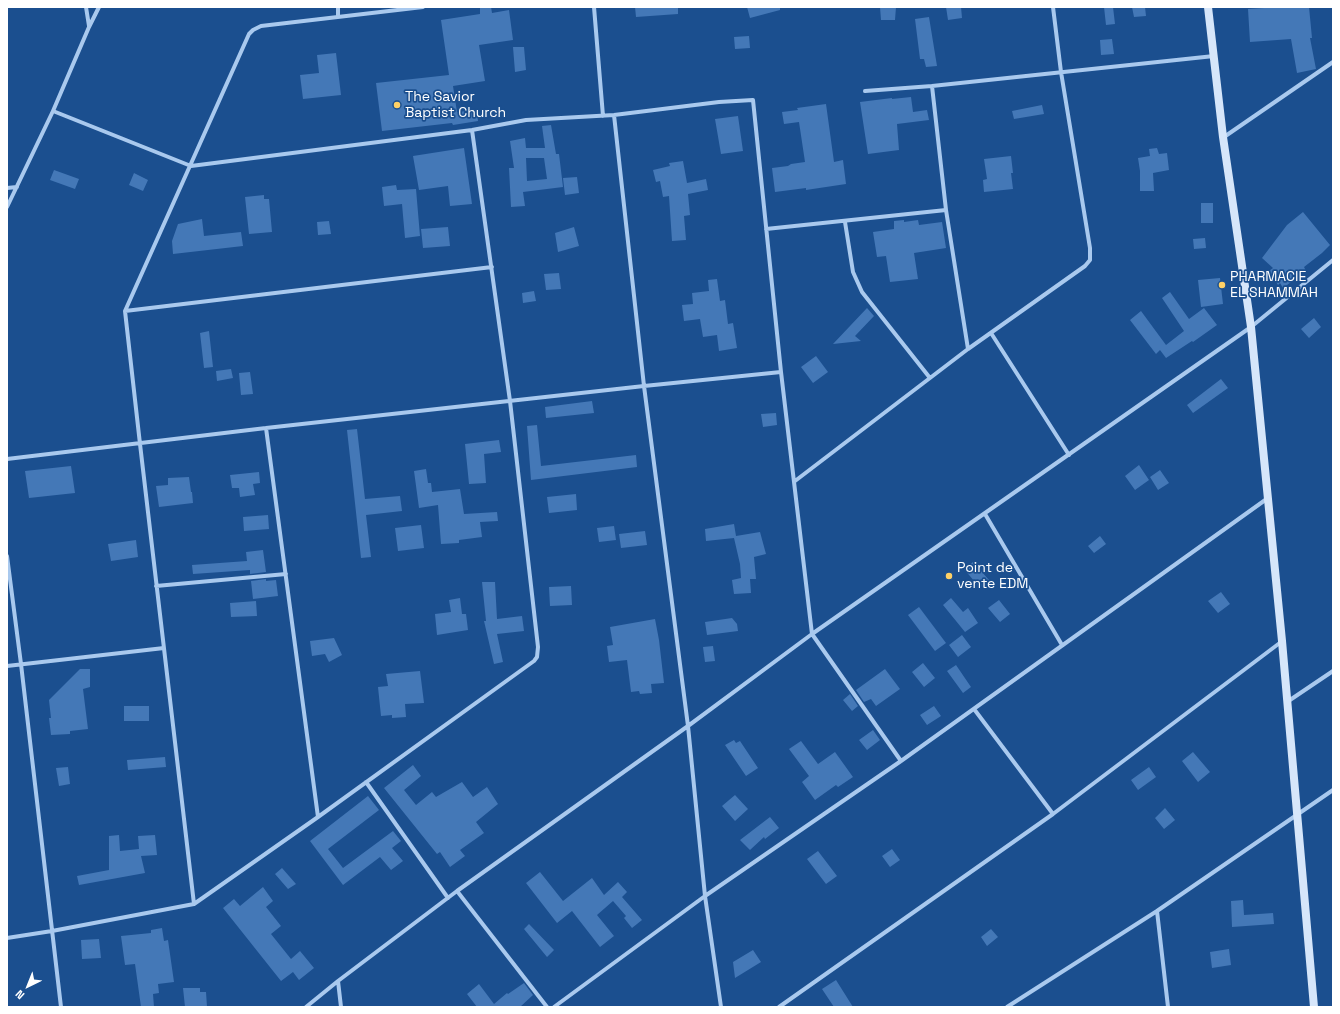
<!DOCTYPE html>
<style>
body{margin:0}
#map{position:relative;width:1340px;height:1014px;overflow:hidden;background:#1b4f8f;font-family:"Space Grotesk",sans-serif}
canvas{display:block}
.frame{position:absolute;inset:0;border:8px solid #fff;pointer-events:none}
.north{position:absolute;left:8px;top:966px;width:40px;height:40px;-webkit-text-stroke:3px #1b4f8f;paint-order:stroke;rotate:223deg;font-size:11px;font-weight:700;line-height:16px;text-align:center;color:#fff}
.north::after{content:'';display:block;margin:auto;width:14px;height:18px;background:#fff;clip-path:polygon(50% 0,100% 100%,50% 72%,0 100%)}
</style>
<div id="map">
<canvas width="1340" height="1014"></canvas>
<div class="frame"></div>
<div class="north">N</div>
</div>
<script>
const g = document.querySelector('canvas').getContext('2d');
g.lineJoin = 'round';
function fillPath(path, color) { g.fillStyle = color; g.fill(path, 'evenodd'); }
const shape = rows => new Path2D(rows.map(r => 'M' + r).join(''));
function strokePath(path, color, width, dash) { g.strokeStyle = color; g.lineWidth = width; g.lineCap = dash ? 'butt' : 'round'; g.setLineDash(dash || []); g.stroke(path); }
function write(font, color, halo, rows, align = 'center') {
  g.font = font + ' "Space Grotesk",sans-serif'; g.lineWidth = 3.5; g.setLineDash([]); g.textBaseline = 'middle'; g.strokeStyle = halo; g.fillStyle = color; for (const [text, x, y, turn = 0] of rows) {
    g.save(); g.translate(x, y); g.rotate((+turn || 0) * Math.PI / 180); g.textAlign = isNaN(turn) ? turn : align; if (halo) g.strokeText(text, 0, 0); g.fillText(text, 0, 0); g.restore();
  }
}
const building = shape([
 [480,7,491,7,492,13,509,10,513,40,479,45,485,81,453,86,457,112,477,110,478,121,453,125,452,123,382,131,376,83,449,75,441,20,480,14],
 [635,7,678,7,678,14,636,17],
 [747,7,780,7,780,10,750,18],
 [880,7,896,7,895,20,881,20],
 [946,7,961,7,962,18,948,20],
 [1104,7,1113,7,1115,24,1106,25],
 [1132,7,1145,7,1146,16,1134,17],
 [1280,7,1309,7,1312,38,1310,38,1316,69,1297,73,1291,39,1250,42,1248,9],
 [929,17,937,66,926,67,924,59,920,59,915,19],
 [749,36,750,48,735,49,734,37],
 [1112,39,1114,54,1101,55,1100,40],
 [513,47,524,47,526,70,515,72],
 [336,53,341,95,303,99,300,75,319,73,317,55],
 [911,97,913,112,927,110,929,120,897,124,899,150,868,154,860,102,892,98,892,99],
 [826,104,834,162,843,160,846,184,806,190,806,188,775,192,772,168,788,166,791,164,805,162,799,122,784,124,782,112,798,110,797,108],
 [1042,105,1044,114,1014,119,1012,111],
 [738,116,743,151,721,154,715,119],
 [551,125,556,154,559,154,563,187,523,192,525,206,511,207,509,168,514,168,510,141,525,138,526,148,545,148,542,126],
 [526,158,544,158,547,179,527,181],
 [464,148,472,204,450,206,448,186,419,190,413,156],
 [1157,148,1159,154,1167,153,1169,170,1153,173,1154,191,1140,191,1140,171,1138,158,1150,156,1149,149],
 [1011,156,1013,173,1011,173,1013,189,984,192,983,180,987,179,984,159],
 [683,161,687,183,706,179,708,190,688,194,690,215,684,216,686,240,672,241,669,196,663,197,660,181,656,182,653,170,670,166,669,163],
 [54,170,79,179,75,189,50,180],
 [134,173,148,180,143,191,129,185],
 [577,177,579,193,565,195,563,178],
 [396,185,397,190,416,189,420,236,405,238,402,204,384,206,382,187],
 [264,195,264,199,269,199,272,232,249,234,245,197],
 [1201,203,1213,203,1213,223,1201,223],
 [1303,212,1330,245,1322,253,1304,267,1306,271,1283,288,1280,283,1278,285,1269,271,1273,268,1262,258,1287,225],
 [202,219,204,236,241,232,243,246,173,254,172,241,178,224],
 [904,220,904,222,918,220,919,225,942,222,946,248,914,253,918,279,890,282,886,256,877,257,873,232,894,229,894,221],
 [329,221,331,234,318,235,317,222],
 [448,227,450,246,423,248,421,229],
 [574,227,579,246,558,252,555,233],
 [1205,238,1206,248,1194,249,1193,239],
 [559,273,561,289,546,290,544,274],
 [1220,278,1223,304,1201,307,1198,280],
 [717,279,720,301,725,300,728,324,733,323,737,348,719,351,717,335,703,337,700,319,684,321,682,305,693,304,692,293,709,291,708,280],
 [534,291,536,301,523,303,522,293],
 [1170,292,1189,319,1204,308,1217,325,1193,342,1192,341,1166,358,1160,350,1156,354,1130,320,1141,311,1166,345,1184,331,1162,298],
 [867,308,874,316,855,336,861,341,833,344],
 [1314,318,1321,327,1309,338,1301,329],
 [209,331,213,367,204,368,200,333],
 [816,356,828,372,813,383,801,367],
 [231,369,233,378,217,381,216,371],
 [250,372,253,394,241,395,239,373],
 [1221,379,1228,388,1193,413,1187,405],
 [592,401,594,413,546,418,545,407],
 [776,413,777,425,763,427,761,414],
 [537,425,541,466,636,455,637,467,531,480,527,426],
 [357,429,365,499,400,496,402,511,366,515,371,557,361,558,347,430],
 [499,440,501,452,484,454,486,483,469,484,465,444],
 [1139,465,1149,480,1135,490,1125,476],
 [71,466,75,493,29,498,25,471],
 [426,469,428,483,431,483,432,492,460,489,464,514,497,512,498,521,480,522,482,537,459,540,459,543,441,544,438,505,419,508,414,471],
 [1160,470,1169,483,1158,490,1150,477],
 [259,472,260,483,253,484,255,495,240,497,239,488,232,488,230,475],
 [189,477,191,492,192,492,193,503,159,507,156,486,168,485,168,478],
 [576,494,577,510,549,513,547,497],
 [268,515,269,529,244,531,243,517],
 [734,524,736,536,760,532,766,554,754,557,756,579,750,579,751,593,734,594,732,580,741,578,740,564,734,538,706,541,705,529],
 [421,525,424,548,398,551,395,528],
 [614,526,616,540,599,542,597,528],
 [645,531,647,545,621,548,619,534],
 [1100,536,1106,544,1094,553,1088,546],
 [136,540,138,557,111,561,108,544],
 [263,550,266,572,250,574,250,570,193,574,192,565,247,561,246,552],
 [973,562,989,580,980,588,964,569],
 [266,579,266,581,276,580,278,596,253,599,251,581],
 [482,582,495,582,497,619,522,616,524,631,497,634,503,662,494,664,484,621,486,621],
 [571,586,572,605,550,606,549,587],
 [1221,592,1230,604,1218,613,1208,601],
 [460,598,462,614,466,614,468,630,437,635,435,614,451,612,449,600],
 [951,598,963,612,968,608,978,623,965,632,943,605],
 [999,600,1010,614,1000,622,988,608],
 [256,601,257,616,231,617,230,603],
 [919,607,946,643,935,651,908,615],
 [732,618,737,624,738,631,707,635,705,622],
 [655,619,659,640,664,683,651,684,652,693,640,694,639,691,631,692,627,660,609,662,607,646,613,645,610,627],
 [962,635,971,647,958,657,949,645],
 [334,638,342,655,329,662,325,654,312,656,310,641],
 [713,646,715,661,705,662,703,647],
 [923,663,935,678,924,687,912,672],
 [956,665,971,687,963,693,947,671],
 [80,669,90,669,90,687,83,689,88,729,70,731,70,734,51,735,49,718,51,718,49,700],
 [885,669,900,689,876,706,871,699,864,702,856,690],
 [420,671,424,703,405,704,406,717,392,718,392,715,381,716,378,687,388,686,386,674],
 [850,694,858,706,852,711,843,700],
 [124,706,149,706,149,721,124,721],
 [934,706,941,716,927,725,920,715],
 [873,730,880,740,867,750,859,740],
 [734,740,736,743,740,741,758,768,746,776,725,745],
 [801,741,818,764,835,752,853,777,838,787,836,785,815,800,802,782,809,776,789,749],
 [1193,752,1210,772,1198,782,1182,761],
 [165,757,166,767,128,770,127,760],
 [413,765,421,776,404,790,416,805,432,792,436,797,462,782,473,797,487,787,498,804,476,822,484,833,460,850,465,856,450,867,440,852,437,854,384,788],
 [68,767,70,784,59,786,56,768],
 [1149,767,1156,777,1138,790,1131,780],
 [735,795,748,809,735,821,722,806],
 [368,796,379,810,328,849,343,868,393,831,401,841,392,848,403,861,391,870,380,857,343,885,310,841],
 [1165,808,1175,820,1164,829,1155,818],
 [770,817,779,828,765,839,764,837,750,850,740,840],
 [119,835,120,851,139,849,138,836,155,835,157,855,141,856,145,873,79,885,77,876,109,870,109,836],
 [892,849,900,860,890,867,882,856],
 [818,851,837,876,826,884,807,859],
 [282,868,296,884,288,889,275,874],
 [540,872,563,901,592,878,604,895,618,882,627,892,622,897,642,920,632,928,624,918,626,916,613,901,597,915,614,936,600,947,572,911,557,923,526,883],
 [263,887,273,901,266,907,281,926,271,934,291,959,300,951,314,968,299,980,293,972,281,981,223,908,234,899,240,906],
 [1243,900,1244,915,1273,913,1274,924,1232,927,1231,901],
 [529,924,554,950,547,957,524,929],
 [162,928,164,941,168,940,174,982,158,984,159,993,153,994,154,1007,141,1007,135,964,125,965,121,936,151,933,151,930],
 [991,929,998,937,987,946,981,937],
 [99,939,101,958,82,959,81,940],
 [1229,949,1231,965,1212,968,1210,952],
 [753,950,761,962,735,978,733,962],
 [836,980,853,1007,834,1007,822,989],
 [524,983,533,995,520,1007,477,1007,467,994,479,984,494,1004,507,993,508,994],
 [183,988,200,988,200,992,206,992,207,1007,185,1007]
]);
const street = shape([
 [86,7,89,26],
 [338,7,338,16],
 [594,7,603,116],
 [932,86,946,210,968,349],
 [865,91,932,86,1214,56],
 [53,111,191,166,472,130,526,120,614,115,719,102,753,100,781,372,812,634,901,761],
 [614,115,644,386,688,726,705,896,721,1007],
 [1224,137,1333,62],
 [7,188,17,187],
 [7,207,53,111,89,27,99,7],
 [845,222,853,272,862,292,930,378],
 [766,229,946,210],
 [125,311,492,267],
 [991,333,1069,455],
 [266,428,318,817],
 [7,459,266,428,644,386,781,372],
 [795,481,968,349,1085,266,1090,260,1090,248,1061,72,1053,7],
 [985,514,1062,645],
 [7,556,21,664,61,1007],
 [156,586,286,574],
 [7,666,164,648],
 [1287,702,1333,671],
 [974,709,1053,814],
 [366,782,448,898],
 [457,891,547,1007],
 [194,904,140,444,125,311,249,34,253,30,261,26,423,7],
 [1157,911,1168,1007],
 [7,938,52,931,194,904,318,817,534,661,537,657,538,647,510,401,472,130],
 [338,981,341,1007],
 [306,1007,338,981,457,891,688,726,812,634,1251,327,1333,260],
 [554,1007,705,896,901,761,1268,498],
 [779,1007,1053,814,1281,642],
 [1007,1007,1157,911,1333,790]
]);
const secondary = shape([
 [1208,7,1223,137,1251,327,1282,641,1314,1007]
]);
const markers = [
 [397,105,4,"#ffd166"],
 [1222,285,4,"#ffd166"],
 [949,576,4,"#ffd166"]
];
const poiNames = [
 ["The Savior",405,97],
 ["Baptist Church",405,113],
 ["PHARMACIE",1230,277],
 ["EL SHAMMAH",1230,293],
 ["Point de",957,568],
 ["vente EDM",957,584]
];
fillPath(building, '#4478b7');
strokePath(street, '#a9c9ee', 4);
strokePath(secondary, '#d6e6fa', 8);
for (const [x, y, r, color] of markers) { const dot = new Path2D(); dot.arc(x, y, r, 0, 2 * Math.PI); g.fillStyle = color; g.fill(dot); strokePath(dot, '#1b4f8f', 1.5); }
write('14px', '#fff', '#1b4f8f', poiNames, 'left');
</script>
